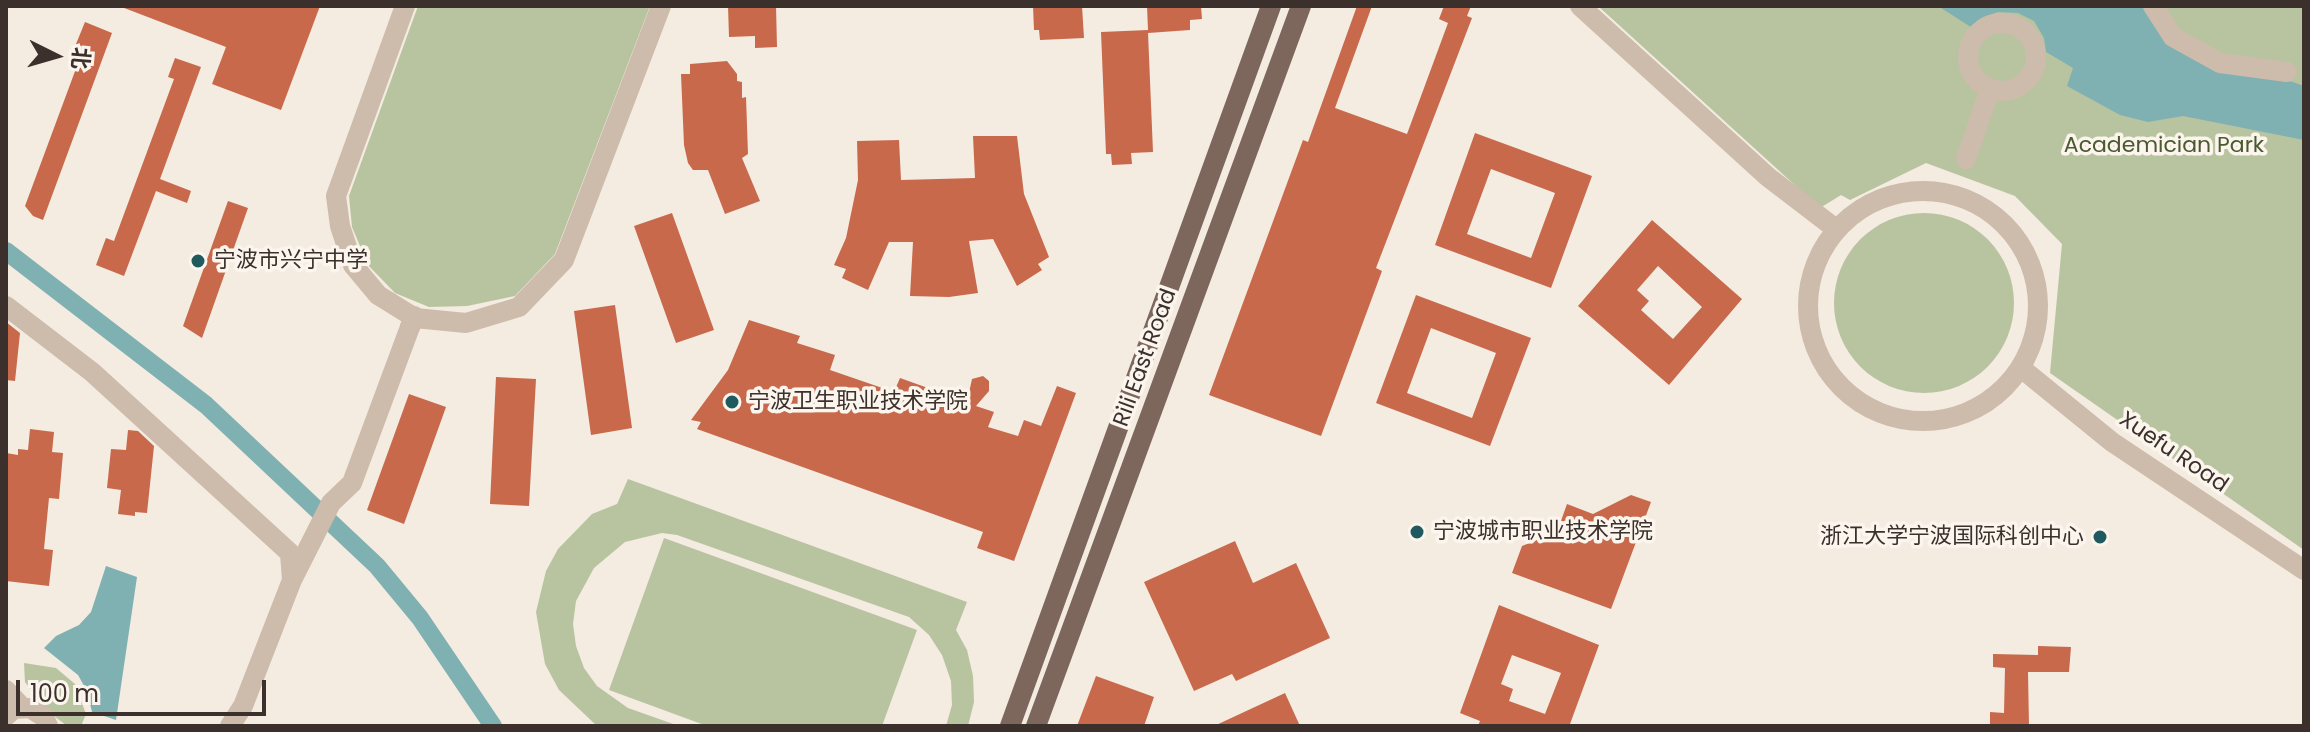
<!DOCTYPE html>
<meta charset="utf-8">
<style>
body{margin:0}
#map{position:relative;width:2310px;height:732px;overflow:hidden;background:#f4ebe1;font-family:Poppins,"Noto Sans SC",sans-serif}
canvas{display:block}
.frame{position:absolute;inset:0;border:8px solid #3b302b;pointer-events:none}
.north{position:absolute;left:16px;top:16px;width:80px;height:80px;-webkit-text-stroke:6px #fbf5ee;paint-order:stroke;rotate:95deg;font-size:22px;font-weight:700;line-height:32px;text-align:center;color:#3b302b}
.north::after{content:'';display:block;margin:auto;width:28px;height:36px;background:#3b302b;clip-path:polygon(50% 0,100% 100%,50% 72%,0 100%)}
.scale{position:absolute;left:16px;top:680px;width:250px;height:36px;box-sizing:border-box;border:4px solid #3b302b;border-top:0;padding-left:10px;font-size:24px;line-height:28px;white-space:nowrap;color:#3b302b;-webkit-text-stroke:6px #fbf5ee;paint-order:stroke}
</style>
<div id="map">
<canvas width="2310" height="732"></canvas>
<div class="frame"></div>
<div class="north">北</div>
<div class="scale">100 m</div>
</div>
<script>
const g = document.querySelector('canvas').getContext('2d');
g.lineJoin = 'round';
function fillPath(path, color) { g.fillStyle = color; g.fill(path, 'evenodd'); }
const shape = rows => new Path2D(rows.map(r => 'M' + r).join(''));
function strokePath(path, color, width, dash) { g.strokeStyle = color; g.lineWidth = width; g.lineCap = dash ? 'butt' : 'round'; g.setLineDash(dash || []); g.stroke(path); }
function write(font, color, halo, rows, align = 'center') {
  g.font = font + ' Poppins,"Noto Sans SC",sans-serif'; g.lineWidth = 7; g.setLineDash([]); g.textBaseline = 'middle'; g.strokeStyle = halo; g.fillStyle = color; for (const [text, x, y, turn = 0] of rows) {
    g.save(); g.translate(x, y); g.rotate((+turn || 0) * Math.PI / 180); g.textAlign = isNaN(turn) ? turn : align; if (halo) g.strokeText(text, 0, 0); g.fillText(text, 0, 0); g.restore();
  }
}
const green = shape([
 [418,6,650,6,555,254,515,296,467,306,429,307,395,293,368,265,352,227,349,196],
 [1598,6,2304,6,2304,550,2050,373,2062,244,2015,196,1926,163,1850,200,1841,195,1820,208],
 '1834 303a90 90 0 1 1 180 0a90 90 0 1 1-180 0Z',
 [628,479,967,602,956,630,967,650,973,676,974,702,968,726,946,726,952,705,951,681,942,655,929,635,909,617,677,535,662,533,625,542,594,568,576,601,573,624,576,646,584,668,597,686,628,708,679,726,597,726,559,690,545,664,536,612,546,571,558,549,592,514,617,504],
 [664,538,917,630,882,726,707,726,609,690],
 [24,663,56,668,75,684,86,714,81,726,67,726,44,708,25,682]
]);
const water = shape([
 [1938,6,2146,6,2162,36,2304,86,2304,140,2183,116,2148,122,2120,115,2067,86,2073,68,2046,52,2044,38,2034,21,2018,13,1998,12,1981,18,1974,29],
 [106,566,137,577,116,720,92,712,87,691,78,675,44,648,56,636,79,625,91,612]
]);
const canal = shape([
 [6,251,206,405,377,566,420,618,493,726]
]);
const building = shape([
 [119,6,320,6,281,110,212,84,226,47],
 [728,6,776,6,777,47,755,48,755,36,729,37],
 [1033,6,1082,6,1084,38,1040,40,1039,30,1034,30],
 [1147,6,1201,6,1202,19,1190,20,1190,30,1148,33,1153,152,1131,153,1132,164,1112,165,1111,154,1106,154,1101,32,1148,30],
 [1357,6,1372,6,1335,108,1407,134,1448,23,1439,19,1444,6,1471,6,1467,16,1472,18,1376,268,1382,271,1321,436,1209,395,1303,140,1308,142],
 [85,22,112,33,43,220,33,216,25,206,84,47,76,44],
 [175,58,201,67,160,179,191,191,187,203,156,191,124,276,96,265,106,238,114,241,174,79,168,77],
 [727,61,737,74,737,81,742,82,742,98,746,97,748,154,742,158,760,201,725,214,708,170,693,170,688,163,684,145,681,74,690,74,690,64],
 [1475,133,1592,176,1551,288,1435,245],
 [1491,169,1555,193,1531,258,1467,234],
 [973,136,1017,136,1024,194,1049,257,1038,264,1042,270,1017,286,993,239,969,241,978,293,949,297,910,296,913,242,889,242,868,290,842,278,846,269,834,265,846,238,858,180,857,141,899,140,901,180,975,178],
 [228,201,248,208,202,338,183,326],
 [672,213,714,330,676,343,634,226],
 [1652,220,1742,299,1669,385,1578,306],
 [1658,266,1702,307,1673,339,1641,310,1649,301,1637,290],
 [1416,295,1531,338,1490,446,1376,403],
 [1431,328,1496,353,1472,418,1407,393],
 [615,305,632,428,591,435,574,311],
 [749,320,800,336,797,343,835,355,830,370,894,392,900,378,967,402,972,379,983,376,989,381,989,391,976,406,994,412,988,427,1018,436,1024,420,1041,426,1057,386,1076,393,1014,561,977,548,983,532,697,429,701,422,691,420,728,370],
 [6,322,20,333,15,381,6,380],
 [496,377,536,379,529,506,490,504],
 [409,394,446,407,404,524,367,510],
 [30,429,54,432,52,452,63,453,59,499,49,498,44,549,53,550,49,586,6,581,6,453,18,455,18,449,28,450],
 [128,430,138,431,154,446,147,513,135,512,135,516,118,514,121,490,107,488,111,449,126,450],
 [1631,495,1651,502,1611,609,1512,573,1522,546,1557,532,1567,504,1593,514],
 [1235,541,1253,583,1296,563,1330,638,1236,681,1232,674,1194,691,1144,582],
 [1499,605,1599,645,1570,724,1572,726,1478,726,1480,721,1460,713],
 [1512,655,1561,673,1545,714,1509,701,1513,689,1501,684],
 [2038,646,2071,647,2069,672,2028,672,2029,726,1990,726,1990,712,2004,713,2005,668,1993,667,1993,654,2038,655],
 [1096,676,1154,697,1144,726,1077,726],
 [1285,693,1300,726,1214,726]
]);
const minor = shape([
 [405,6,336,196,340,226,353,265,378,295,415,318,466,323,519,307,564,260,661,6],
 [1580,6,1768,177,1836,229],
 [2153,6,2173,37,2220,63,2287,72],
 '1968 57a34 34 0 1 1 68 0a34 34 0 1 1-68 0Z',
 [1966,159,1990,88],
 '1808 306a115 115 0 1 1 230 0a115 115 0 1 1-230 0Z',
 [6,306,92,372,290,553,292,580,243,706,230,726],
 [2021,368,2112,442,2304,570],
 [292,580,331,503,352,483,410,327],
 [6,690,22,707],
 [6,716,14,709,30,708,44,717,48,726]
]);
const major = shape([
 [1010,726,1271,6],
 [1036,726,1301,6]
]);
const minorBridge = shape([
 [410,327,414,316]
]);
const markers = [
 [198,261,8,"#1f5a5e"],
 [732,402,8,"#1f5a5e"],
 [1417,532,8,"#1f5a5e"],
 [2100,537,8,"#1f5a5e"]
];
const parkNames = [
 ["Academician Park",2164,146]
];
const poiNames = [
 ["宁波市兴宁中学",214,261],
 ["宁波卫生职业技术学院",748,402],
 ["宁波城市职业技术学院",1433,532],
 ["浙江大学宁波国际科创中心",2084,537,"right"]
];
const streetNames = [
 ["Rili East Road",1146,358,-70],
 ["Xuefu Road",2173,453,34]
];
fillPath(green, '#b8c4a0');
fillPath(water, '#7fb0b2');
strokePath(canal, '#7fb0b2', 18);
fillPath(building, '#c8694b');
strokePath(minor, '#cdbbac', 20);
strokePath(major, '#7d675c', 20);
strokePath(minorBridge, '#cdbbac', 20);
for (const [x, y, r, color] of markers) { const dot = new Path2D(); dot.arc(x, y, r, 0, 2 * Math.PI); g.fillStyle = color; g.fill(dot); strokePath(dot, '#fbf5ee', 3); }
write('22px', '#4a5a2e', '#fbf5ee', parkNames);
write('22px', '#3b302b', '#fbf5ee', poiNames, 'left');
write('22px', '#3b302b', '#fbf5ee', streetNames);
</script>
